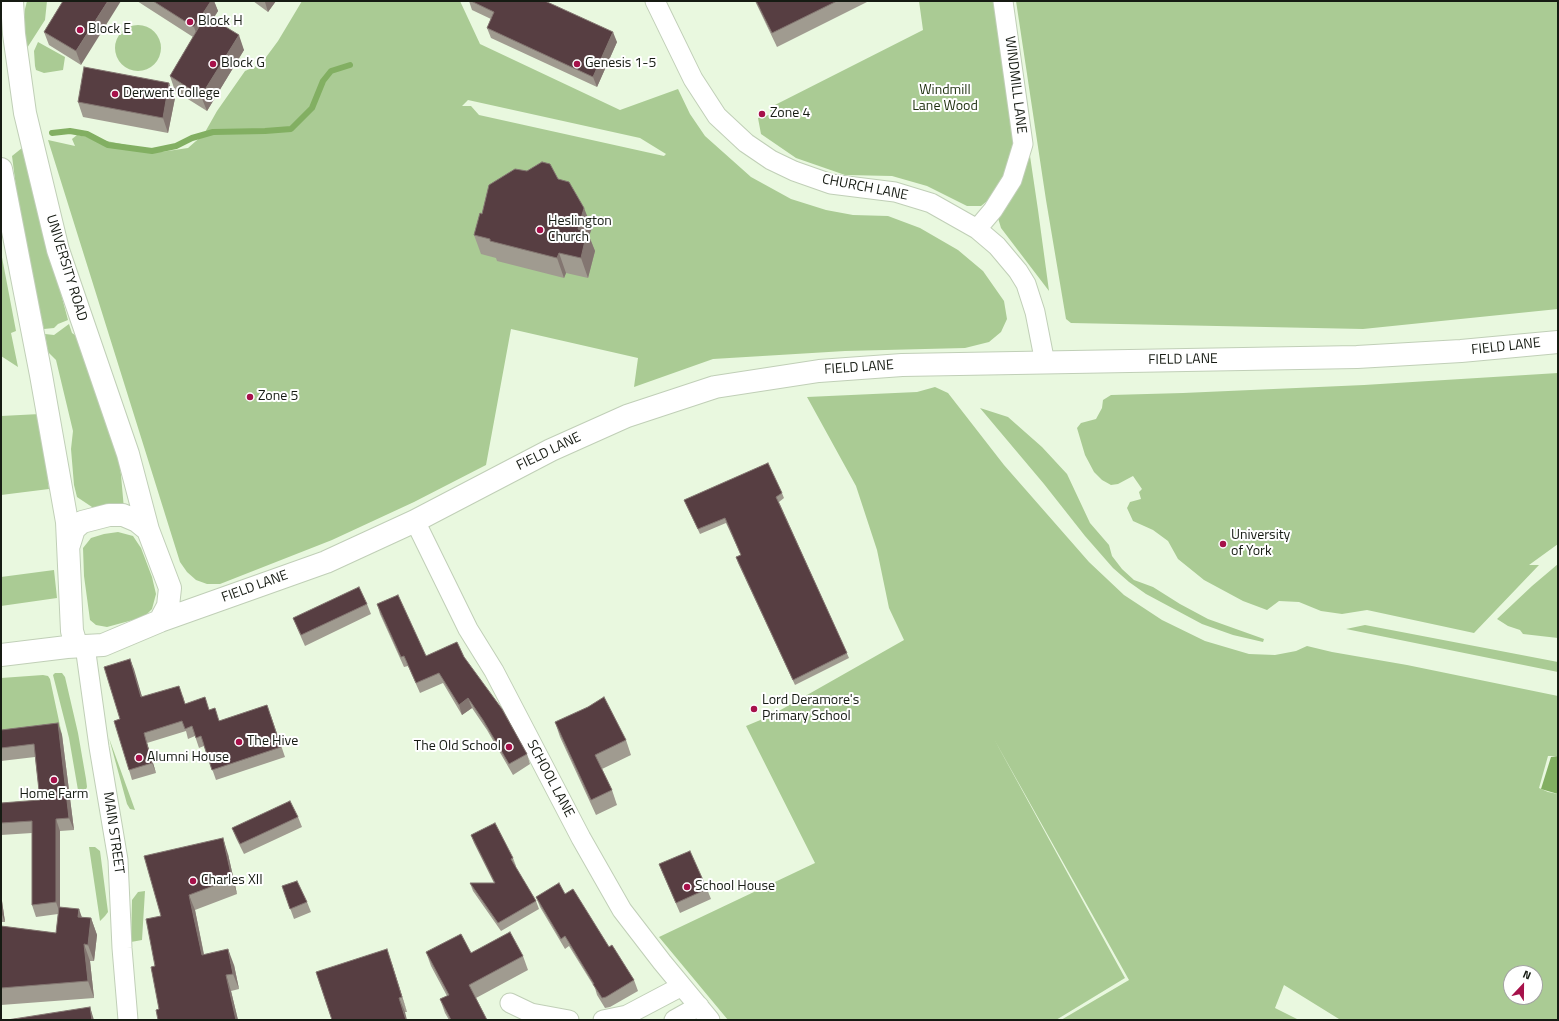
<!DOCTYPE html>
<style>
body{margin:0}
#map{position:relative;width:1559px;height:1021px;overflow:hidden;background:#e9f8df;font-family:"Titillium Web",sans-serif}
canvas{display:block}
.frame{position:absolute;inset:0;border:2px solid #161b13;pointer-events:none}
.north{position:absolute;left:1503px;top:965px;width:40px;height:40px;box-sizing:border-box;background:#fff;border:1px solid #a2a4a1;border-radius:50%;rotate:22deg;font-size:11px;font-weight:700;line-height:16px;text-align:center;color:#161b13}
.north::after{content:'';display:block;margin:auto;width:14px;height:18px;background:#a6114a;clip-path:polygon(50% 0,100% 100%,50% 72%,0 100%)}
</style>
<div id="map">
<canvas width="1559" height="1021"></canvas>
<div class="frame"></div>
<div class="north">N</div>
</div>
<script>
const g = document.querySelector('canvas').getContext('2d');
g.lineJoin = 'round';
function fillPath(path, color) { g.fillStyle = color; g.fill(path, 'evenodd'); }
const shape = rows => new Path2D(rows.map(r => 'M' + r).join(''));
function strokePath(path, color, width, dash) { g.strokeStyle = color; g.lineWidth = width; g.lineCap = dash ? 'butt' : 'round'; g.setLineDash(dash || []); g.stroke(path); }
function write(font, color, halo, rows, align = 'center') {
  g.font = font + ' "Titillium Web",sans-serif'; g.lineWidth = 4; g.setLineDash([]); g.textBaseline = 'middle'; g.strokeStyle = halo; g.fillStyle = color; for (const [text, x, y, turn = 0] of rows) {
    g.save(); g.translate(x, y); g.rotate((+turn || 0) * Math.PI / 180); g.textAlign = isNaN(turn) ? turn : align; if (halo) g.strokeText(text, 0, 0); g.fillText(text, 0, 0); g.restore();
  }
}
const green = shape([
 [27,1,47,1,45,20,27,48,24,23,25,9],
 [302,1,460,1,480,44,620,110,678,89,690,114,705,136,751,177,791,199,826,210,853,215,888,216,920,228,958,250,983,271,1004,301,1007,319,1001,332,989,342,965,348,845,351,713,359,634,387,638,358,511,329,486,465,414,502,332,540,220,584,207,584,196,580,187,572,180,562,48,140,75,146,72,139,77,135,161,152,188,148,204,134,217,111,245,71,261,64,278,41],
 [468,100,640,138,666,154,664,156,479,115,471,106,462,106],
 [919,1,1002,1,1022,144,992,197,981,206,967,206,927,186,892,176,845,175,796,158,761,134,758,118,772,114,769,108,923,30],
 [1016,1,1558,1,1558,309,1363,329,1071,323,1066,319,1046,200],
 '115 48a23 23 0 1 1 46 0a23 23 0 1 1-46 0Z',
 [38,42,65,57,63,70,44,73,36,70,35,66,34,51],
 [22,148,68,320,58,324,54,328,44,329,24,250,12,156],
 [1030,156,1038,210,1049,291,1001,228,998,218,1017,189],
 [1,252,16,331,11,333,18,367,1,356],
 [69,324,72,333,78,337,120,464,124,509,92,507,77,497,74,485,71,449,73,431,56,360,48,352,45,334,54,335],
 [1558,373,1558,544,1529,565,1539,565,1474,633,1367,610,1342,614,1321,611,1299,602,1279,601,1267,610,1243,601,1204,580,1178,559,1168,541,1153,530,1133,521,1127,508,1130,502,1141,499,1139,492,1142,489,1133,476,1118,484,1111,485,1102,480,1094,472,1085,455,1077,428,1081,423,1096,419,1102,408,1103,400,1111,395,1183,393,1364,385],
 [935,387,948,393,1004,465,1089,562,1124,595,1162,620,1205,641,1249,654,1275,655,1296,651,1307,646,1332,652,1407,665,1558,696,1558,756,1548,756,1539,788,1548,792,1558,794,1558,1020,1346,1020,1339,1019,1284,985,1275,1008,1299,1020,1061,1020,1129,980,994,739,1125,978,1056,1020,728,1020,659,937,815,863,746,726,770,716,904,640,889,608,877,550,856,486,807,397,917,392],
 [1511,973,1535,973,1535,997,1511,997],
 [980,408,1008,417,1042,447,1067,474,1090,523,1109,545,1112,556,1122,569,1134,580,1153,587,1180,604,1208,619,1264,639,1263,642,1233,635,1202,624,1146,594,1129,582,1113,568,1085,536,1044,484],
 [40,414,49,489,1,495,1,416],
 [118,532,133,536,141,548,152,577,156,594,152,609,144,617,107,627,96,625,90,620,84,576,83,548,91,538,104,534],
 [1558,564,1558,638,1523,634,1520,630,1508,626,1497,619,1532,586],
 [54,570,57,598,1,606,1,577],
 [1365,625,1558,662,1558,672,1346,629],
 [55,673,62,673,65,677,78,733,86,779,87,787,84,794,79,796,69,738,53,675],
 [43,675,48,676,50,679,62,735,1,743,1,678],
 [109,738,135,810,130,809,127,804],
 [89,847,95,847,100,851,108,912,105,916,100,921],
 [145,891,142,940,131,942,132,900,138,892]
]);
const water = shape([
 [1558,756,1558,794,1541,789,1551,757]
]);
const stream = shape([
 [52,133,70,131,87,134,108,145,152,151,176,146,192,138,213,132,265,131,291,129,312,108,323,81,331,71,350,65]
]);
const street = shape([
 [655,1,693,79,717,116,746,143,771,160,794,171,831,184,895,192,931,203,977,229,997,246,1018,271,1026,284,1035,312,1045,363],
 [977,229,993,210,1012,180,1023,144,1003,1],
 [415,521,468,629,494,671,581,838,622,910,662,962,710,1020],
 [85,646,99,747,118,860,122,948,128,1020],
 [510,1003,531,1013,569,1020],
 [603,1020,627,1015,682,986],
 [674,1020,699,1006]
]);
const secondary = shape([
 [12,1,14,34,25,113,58,250,128,454,148,530,170,588,168,606,160,621],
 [1,169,41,375,67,522,72,631,75,641,80,646],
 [69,545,74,529,82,522,109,515,123,515,137,521,148,530],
 [1,655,67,647,103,645,160,621,326,562,415,521,551,450,627,416,715,387,819,371,902,365,1357,357,1461,351,1558,342]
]);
const wall = shape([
 [63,1,81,65,49,45,44,32],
 [137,1,214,1,218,11,213,19,244,50,207,111,175,91,170,76,193,37],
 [253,1,276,1,268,12],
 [469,1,545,1,617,42,597,87,491,38,487,28,491,19,472,10],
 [755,1,869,1,777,47],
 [175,98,168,133,83,117,78,102],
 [558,179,592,228,589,236,595,251,588,278,566,273,564,278,497,261,496,258,481,254,474,235],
 [782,493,784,498,779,502,849,658,795,685,738,563,736,557,741,555,726,523,700,534,684,500],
 [367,604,371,614,305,646,297,628,293,618],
 [377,604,426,656,464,657,527,754,530,764,513,775,487,730,472,708,462,715,443,683,420,693,408,666,404,667,380,614],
 [130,659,142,697,183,696,185,704,210,710,220,721,271,716,285,757,216,780,204,746,199,748,195,736,188,739,186,731,147,743,156,773,132,780,129,770,120,719],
 [555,722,626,740,631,755,602,769,612,790,617,805,596,815,560,737],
 [58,723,62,735,74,830,60,831,60,907,82,917,91,918,97,935,94,961,90,961,94,998,1,1005,1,926,56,933,58,914,36,917,32,905,32,833,1,835,1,803,40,800,35,757,1,761,1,730],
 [298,817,302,827,244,854,236,838,232,828],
 [471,835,513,858,516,866,515,866,536,901,539,909,501,931,473,891,470,883,494,883,474,843],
 [228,854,237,894,195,910,204,954,234,965,239,989,231,991,238,1020,158,1020,159,1009,155,966,161,916],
 [659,864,707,889,711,899,680,913,663,874],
 [282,886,307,902,311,912,294,919],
 [565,894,609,947,634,980,638,991,610,1007,605,1008,597,995,595,988,569,946,565,949,540,907,536,897],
 [1,899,2,901,5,922,1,922],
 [426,952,471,953,523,956,528,970,476,998,487,1020,449,1020,445,1013,440,999,447,996,431,966],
 [392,964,407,1012,405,1012,316,972]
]);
const shadedWall = shape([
 [108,1,121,1,81,65,76,51],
 [211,1,214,1,218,11,199,41,194,27],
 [266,1,276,1,268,12,265,2],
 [613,32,617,42,597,87,593,77],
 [239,35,244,50,207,111,201,96],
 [169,83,175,98,168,133,163,118],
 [584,208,592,228,589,236,595,251,588,278,581,258,578,229],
 [559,253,566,273,564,278,557,258],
 [130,659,134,669,145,707,141,697],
 [468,698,472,708,462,715,459,705],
 [58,723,62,735,74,830,69,818],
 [144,733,156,773,152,763],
 [56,819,60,831,60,914,56,902],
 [223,838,228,854,237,894,232,879],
 [189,895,195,910,207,971,202,955],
 [1,899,2,901,5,922,1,912],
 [79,909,85,926,78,917],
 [91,918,97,935,94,961,88,945],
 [84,944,90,961,94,998,88,981],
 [228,949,234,965,239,989,233,974],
 [387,949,392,964,407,1012,402,997],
 [226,975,231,991,238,1020,236,1020],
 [399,998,405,1012,407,1020,406,1020],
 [90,1007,94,1020,92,1020]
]);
const building = shape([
 [63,1,108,1,76,51,44,32,63,1],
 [153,1,211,1,194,27,153,1],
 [471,1,545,1,613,32,593,77,487,28,494,12,471,1],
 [756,1,837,1,772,33,756,1],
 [206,15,239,35,201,96,170,76,206,15],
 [84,67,169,83,163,118,78,102,84,67],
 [542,162,550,164,558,179,569,182,584,208,578,229,587,232,581,258,559,253,557,258,490,241,490,239,474,235,480,213,482,214,489,185,515,169,527,171,542,162],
 [768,463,782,493,776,497,847,653,793,680,736,557,741,555,725,518,698,529,684,500,768,463],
 [359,587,367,604,301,635,293,618,359,587],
 [398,595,426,656,457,642,464,657,502,709,527,754,509,764,483,720,468,698,459,705,439,673,416,683,404,656,401,657,377,604,398,595],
 [130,659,141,697,179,686,185,704,205,697,209,710,215,708,219,721,267,705,281,747,212,770,201,736,196,738,192,726,185,729,182,721,144,733,152,763,129,770,114,721,120,719,104,667,130,659],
 [604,697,626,740,595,755,612,790,591,800,555,722,588,707,604,697],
 [58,723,69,818,56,819,56,902,32,905,32,821,1,823,1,803,40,800,34,744,1,748,1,730,58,723],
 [290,801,298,817,240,844,232,828,290,801],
 [495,823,513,858,511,859,536,901,498,923,470,883,495,883,471,835,495,823],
 [223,838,232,879,189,895,202,955,228,949,233,974,226,975,236,1020,158,1020,156,1010,159,1009,151,967,155,966,146,919,161,916,144,856,223,838],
 [690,851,707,889,676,903,659,864,690,851],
 [297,881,307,902,290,909,282,886,297,881],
 [559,883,565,894,573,889,609,947,612,945,634,980,606,997,602,998,593,984,594,984,565,936,561,939,536,897,559,883],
 [59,907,79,909,78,917,91,918,88,945,84,944,88,981,1,988,1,926,56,933,59,907],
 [510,932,523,956,469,985,487,1020,451,1020,440,999,449,995,426,952,461,934,471,953,510,932],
 [387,949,402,997,399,998,406,1020,332,1020,316,972,387,949],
 [90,1007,92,1020,7,1020,90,1007]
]);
const markers = [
 [190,22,4,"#a6114a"],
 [80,30,4,"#a6114a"],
 [213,64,4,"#a6114a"],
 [577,64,4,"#a6114a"],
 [115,94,4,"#a6114a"],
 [762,114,4,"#a6114a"],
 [540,230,4,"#a6114a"],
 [250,397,4,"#a6114a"],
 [1223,544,4,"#a6114a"],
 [754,709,4,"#a6114a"],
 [239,742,4,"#a6114a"],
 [509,747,4,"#a6114a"],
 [139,758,4,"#a6114a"],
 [54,780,4,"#a6114a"],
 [193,881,4,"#a6114a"],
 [687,887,4,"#a6114a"]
];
const poiNames = [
 ["Block H",198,22],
 ["Block E",88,30],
 ["Block G",221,64],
 ["Genesis 1-5",585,64],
 ["Derwent College",123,94],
 ["Zone 4",770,114],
 ["Heslington",548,222],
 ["Church",548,238],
 ["Zone 5",258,397],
 ["University",1231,536],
 ["of York",1231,552],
 ["Lord Deramore's",762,701],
 ["Primary School",762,717],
 ["The Hive",247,742],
 ["The Old School",501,747,"right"],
 ["Alumni House",147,758],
 ["Home Farm",54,795,"center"],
 ["Charles XII",201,881],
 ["School House",695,887]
];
const streetNames = [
 ["WINDMILL LANE",1015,85,83],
 ["CHURCH LANE",865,188,11],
 ["UNIVERSITY ROAD",66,268,73],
 ["FIELD LANE",1506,347,-6],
 ["FIELD LANE",1183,360,-1],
 ["FIELD LANE",859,368,-4],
 ["FIELD LANE",549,452,-26],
 ["FIELD LANE",255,587,-20],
 ["SCHOOL LANE",550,779,62],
 ["MAIN STREET",113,833,82]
];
const parkNames = [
 ["Windmill",945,91],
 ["Lane Wood",945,107]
];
fillPath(green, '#aacb94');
fillPath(water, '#82af62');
strokePath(stream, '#82af62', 6);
strokePath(street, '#c0cfb7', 21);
strokePath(secondary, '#c0cfb7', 24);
strokePath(street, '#fff', 19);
strokePath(secondary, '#fff', 22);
fillPath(wall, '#a09b90');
fillPath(shadedWall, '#837671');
fillPath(building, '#573e42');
strokePath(building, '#837671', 1);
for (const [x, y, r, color] of markers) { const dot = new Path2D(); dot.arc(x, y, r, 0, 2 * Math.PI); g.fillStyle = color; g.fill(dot); strokePath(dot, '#fff', 1.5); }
write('14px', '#161b13', '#fff', poiNames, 'left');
write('14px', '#161b13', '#fff', streetNames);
write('14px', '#1e300f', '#fff', parkNames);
</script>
